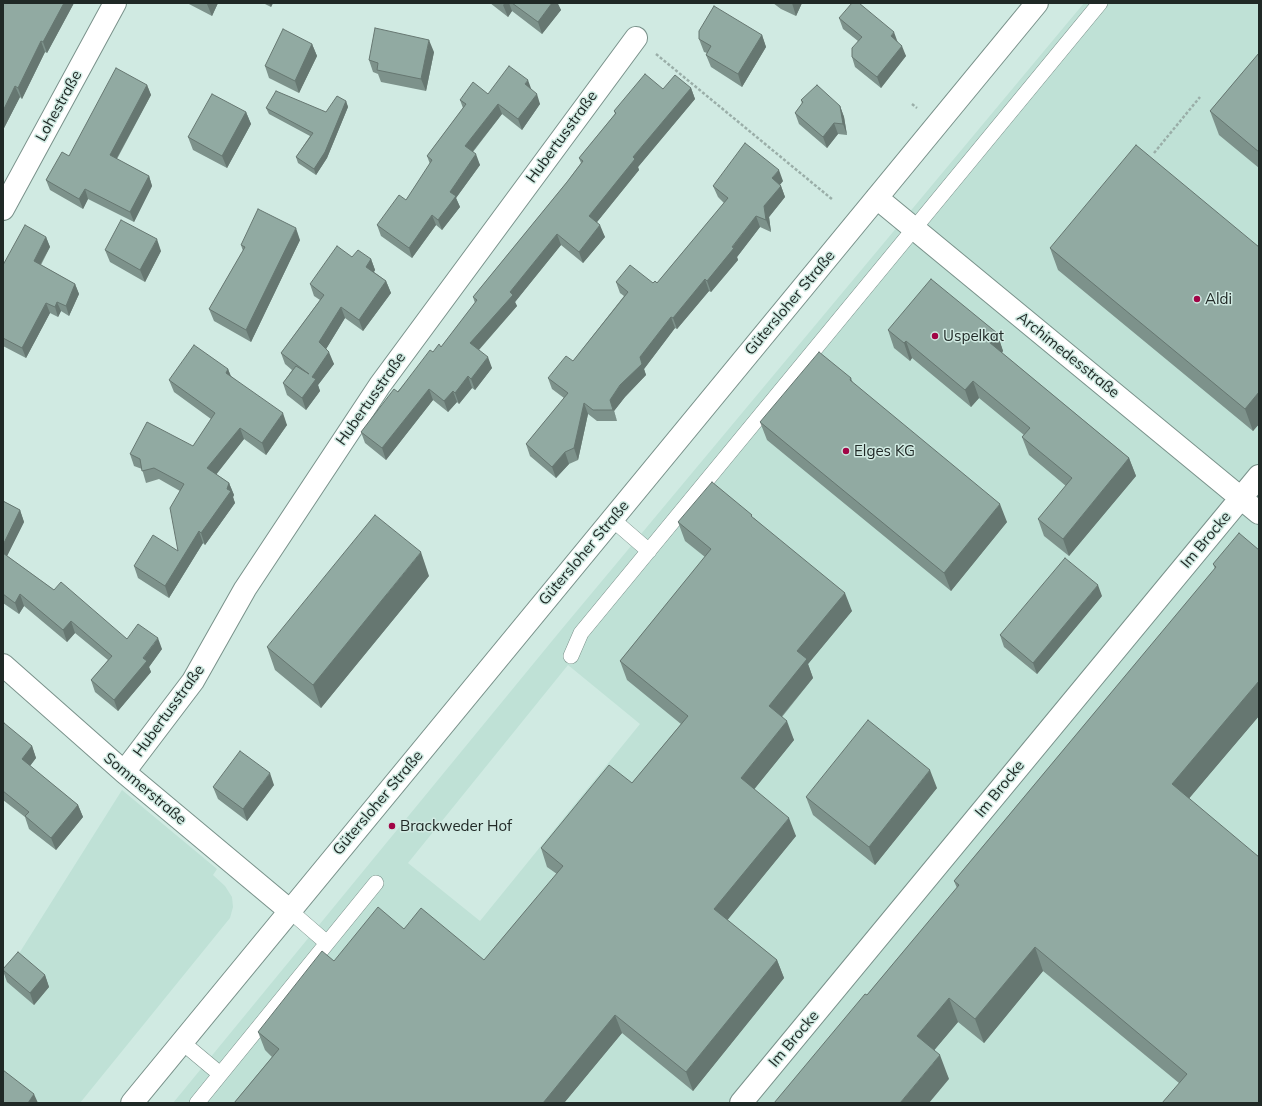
<!DOCTYPE html>
<meta charset="utf-8">
<style>
body{margin:0}
#map{position:relative;width:1262px;height:1106px;overflow:hidden;background:#d0eae2;font-family:Mulish,sans-serif}
canvas{display:block}
.frame{position:absolute;inset:0;border:4px solid #202926;pointer-events:none}
</style>
<div id="map">
<canvas width="1262" height="1106"></canvas>
<div class="frame"></div>
</div>
<script>
const g = document.querySelector('canvas').getContext('2d');
g.lineJoin = 'round';
function fillPath(path, color) { g.fillStyle = color; g.fill(path, 'evenodd'); }
const shape = rows => new Path2D(rows.map(r => 'M' + r).join(''));
function strokePath(path, color, width, dash) { g.strokeStyle = color; g.lineWidth = width; g.lineCap = dash ? 'butt' : 'round'; g.setLineDash(dash || []); g.stroke(path); }
function write(font, color, halo, rows, align = 'center') {
  g.font = font + ' Mulish,sans-serif'; g.lineWidth = 3; g.setLineDash([]); g.textBaseline = 'middle'; g.strokeStyle = halo; g.fillStyle = color; for (const [text, x, y, turn = 0] of rows) {
    g.save(); g.translate(x, y); g.rotate((+turn || 0) * Math.PI / 180); g.textAlign = isNaN(turn) ? turn : align; if (halo) g.strokeText(text, 0, 0); g.fillText(text, 0, 0); g.restore();
  }
}
const built = shape([
 [1084,3,1259,3,1259,1103,173,1103,561,630],
 [568,665,640,724,480,921,408,863],
 [122,790,217,869,213,875,225,886,232,897,233,907,230,918,80,1103,3,1103,3,979]
]);
const path = shape([
 [656,54,833,200],
 [912,104,917,108],
 [1154,153,1200,97]
]);
const service = shape([
 [612,519,649,551],
 [571,656,581,633,1100,3],
 [289,910,327,943],
 [183,1043,220,1074],
 [197,1103,376,883]
]);
const minor = shape([
 [877,198,1259,513],
 [3,209,115,3],
 [3,665,124,772,289,910],
 [124,772,193,681,245,589,380,385,636,38],
 [741,1103,1259,476]
]);
const tertiary = shape([
 [132,1103,1037,3]
]);
const wall = shape([
 [3,3,74,3,47,53,45,52,22,99,20,97,3,130],
 [187,3,218,3,212,16],
 [263,3,273,3,271,7],
 [490,3,559,3,558,4,561,10,542,34,512,11,508,17],
 [773,3,802,3,796,16,781,9],
 [839,18,897,41,906,56,881,88,855,67,852,57,858,41,843,29],
 [762,35,766,47,742,87,711,67,706,55,707,53,704,52,699,39],
 [312,44,317,56,299,93,269,78,265,66],
 [434,52,426,91,381,82,378,74,373,72,369,60],
 [1259,53,1259,168,1219,135,1210,111],
 [147,85,151,95,117,159,149,176,152,186,134,222,88,199,83,209,50,190,46,180,69,156],
 [691,88,695,99,638,167,639,170,597,222,605,237,583,263,561,245,515,302,517,306,479,350,492,368,475,390,472,388,459,404,457,402,448,412,433,400,386,460,365,443,361,432,433,352,441,347,475,303,473,297,567,182,581,163,579,158,615,114,614,111,663,89],
 [531,90,540,104,522,130,502,114,473,152,480,165,456,198,460,207,442,230,436,225,412,258,381,236,377,225,406,200,430,164,427,156,463,108,460,100,488,94],
 [801,100,840,106,844,117,847,135,838,134,827,148,799,124,795,113,802,104],
 [346,101,348,107,327,158,316,175,298,163,296,157,310,136,269,114,266,108,326,112],
 [246,112,251,124,227,168,193,150,188,137],
 [783,181,780,185,781,186,785,197,769,217,771,232,760,227,737,257,738,260,711,292,709,291,677,329,675,328,644,369,646,375,625,397,614,411,617,421,597,421,588,414,578,460,569,464,556,478,530,456,526,444,564,398,552,389,548,378,573,361,624,296,620,293,616,282,657,283,724,203,718,197,713,186],
 [46,237,50,247,41,265,75,284,79,294,69,316,61,311,58,317,50,313,26,358,3,346,3,265],
 [300,240,251,342,214,321,209,309,243,251,241,245],
 [1259,247,1259,424,1253,431,1058,270,1050,248],
 [105,250,161,251,145,282,110,262],
 [352,257,371,259,375,270,374,272,386,281,391,293,363,331,345,318,326,349,334,364,318,385,320,391,306,410,287,395,283,383,292,370,285,364,281,353,320,300,314,296,310,284],
 [888,330,997,333,1003,351,1002,353,1129,458,1136,476,1069,556,1044,536,1038,519,1066,486,1029,455,1022,437,1024,435,979,398,971,407,912,358,910,361,894,348],
 [228,369,231,376,287,425,266,455,244,439,216,474,229,483,234,495,233,497,235,503,205,545,203,543,169,598,138,578,134,566,178,551,180,491,159,479,146,483,142,469,134,466,130,454,193,446,211,419,174,392,169,380],
 [851,378,853,383,1007,522,951,591,767,440,760,422],
 [3,501,20,510,24,522,7,556,54,590,127,639,162,649,149,667,151,672,118,711,95,692,91,680,108,660,75,633,67,642,24,606,19,614,3,603],
 [754,518,852,611,808,664,813,678,782,717,794,740,754,789,796,836,727,920,777,960,784,978,693,1091,622,1033,564,1103,234,1103,272,1057,265,1050,258,1032,334,961,404,929,484,960,557,874,547,867,541,848,632,783,681,724,627,680,620,661,705,557,685,541,678,522],
 [1259,550,1259,716,1189,798,1259,1103,1179,1083,1043,971,984,1043,958,1022,934,1050,949,1079,867,995,957,888,954,881,1215,569,1213,564],
 [429,576,321,708,275,670,267,647],
 [1102,596,1037,674,1004,647,1000,635],
 [3,725,32,746,36,758,30,766,78,805,83,817,56,850,29,829,25,817,3,800],
 [274,785,247,821,218,799,213,787],
 [937,788,875,865,813,815,806,797],
 [3,969,45,975,49,987,34,1005,7,982,3,971]
]);
const shadedWall = shape([
 [64,3,74,3,47,53,43,42],
 [208,3,218,3,212,16,207,4],
 [269,3,273,3,271,7],
 [505,3,509,3,512,11,508,17,503,5],
 [552,3,559,3,558,4,561,10,542,34,538,22],
 [792,3,802,3,796,16],
 [894,32,898,43,891,36],
 [762,35,766,47,742,87,738,74],
 [429,40,434,52,426,91,421,79],
 [41,41,45,52,22,99,18,88],
 [312,44,317,56,299,93,295,81],
 [902,46,906,56,881,88,877,77],
 [528,80,532,91,525,84],
 [147,85,151,95,113,165,110,155],
 [15,86,20,97,3,130,3,111],
 [691,88,695,99,638,167,639,170,593,227,589,216,633,157],
 [537,94,540,104,522,130,518,119],
 [346,101,348,107,327,158,316,175,314,169],
 [498,104,502,114,469,156,465,146],
 [840,106,844,117,847,135,843,124],
 [246,112,251,124,227,168,222,156],
 [834,123,838,134,827,148,823,137],
 [476,154,480,165,456,198,460,207,442,230,438,220,450,192],
 [779,170,783,181,776,189,772,178],
 [149,176,152,186,134,222,130,212],
 [781,186,785,197,769,217,771,232,766,220,764,206],
 [85,189,88,199,83,209,79,199],
 [432,215,436,225,412,258,409,248],
 [756,216,760,227,737,257,738,260,711,292,707,281],
 [600,225,605,237,583,263,579,252],
 [296,228,300,240,251,342,246,330],
 [557,234,561,245,515,302,517,306,475,354,470,343,510,292],
 [46,237,50,247,37,270,34,261],
 [157,239,161,251,145,282,140,270],
 [371,259,375,270,370,278,366,267],
 [705,279,709,291,677,329,673,318],
 [386,281,391,293,363,331,359,320],
 [75,284,79,294,69,316,66,306],
 [57,302,61,311,58,317,55,307],
 [46,303,50,313,26,358,22,348],
 [341,307,345,318,323,354,319,342],
 [671,317,675,328,644,369,646,375,625,397,614,411,617,421,610,400,640,357],
 [997,333,1003,351,995,360,989,342],
 [906,341,912,358,910,361,904,343],
 [329,352,334,364,318,385,320,391,306,410,302,398,312,377],
 [488,357,492,368,475,390,471,379],
 [228,369,232,380,226,373],
 [468,376,472,388,459,404,455,393],
 [973,381,979,398,971,407,965,390],
 [429,389,433,400,386,460,382,448],
 [453,391,457,402,448,412,444,401],
 [1259,392,1259,424,1253,431,1245,409],
 [584,403,588,414,578,460,574,448],
 [283,413,287,425,266,455,262,443],
 [240,428,244,439,212,480,207,468],
 [565,452,569,464,556,478,552,467],
 [1129,458,1136,476,1069,556,1063,539],
 [229,483,234,495,233,497,235,503,205,545,201,533,227,489],
 [1000,504,1007,522,951,591,944,573],
 [20,510,24,522,4,562,3,559,3,545],
 [199,531,203,543,169,598,165,586],
 [421,552,429,576,321,708,313,685],
 [1098,585,1102,596,1037,674,1033,663],
 [845,593,852,611,808,664,813,678,775,724,769,706,797,651],
 [20,594,24,606,19,614,15,603],
 [71,621,75,633,67,642,63,630],
 [158,638,162,649,149,667,151,672,118,711,114,700],
 [1259,681,1259,716,1181,808,1172,784],
 [787,721,794,740,748,797,741,778],
 [32,746,36,758,26,771,22,759],
 [930,770,937,788,875,865,869,847],
 [270,773,274,785,247,821,243,809],
 [78,805,83,817,56,850,51,838],
 [789,818,796,836,721,928,714,909],
 [1035,947,1043,971,984,1043,975,1019],
 [777,960,784,978,693,1091,686,1072],
 [45,975,49,987,34,1005,30,993],
 [949,998,958,1022,926,1060,917,1036],
 [615,1015,622,1033,564,1103,543,1103],
 [940,1055,949,1079,929,1103,900,1103],
 [34,1094,38,1103,28,1103]
]);
const building = shape([
 [3,3,64,3,43,42,41,41,18,88,15,86,3,111,3,3],
 [512,3,552,3,538,22,512,3],
 [852,3,859,3,894,32,891,36,902,46,877,77,852,57,852,48,862,37,839,18,852,3],
 [714,6,762,35,738,74,706,55,711,46,699,39,699,31,714,6],
 [375,28,429,40,421,79,377,70,378,63,369,60,375,28],
 [283,29,312,44,295,81,265,66,283,29],
 [1259,53,1259,152,1210,111,1259,53],
 [509,66,528,80,525,84,537,94,518,119,498,104,465,146,476,154,450,192,456,196,438,220,432,215,409,248,377,225,399,195,406,200,432,160,427,156,466,104,460,100,473,82,488,94,509,66],
 [116,68,147,85,110,155,149,176,130,212,85,189,79,199,46,180,62,152,69,156,116,68],
 [645,74,663,89,675,75,691,88,633,157,635,159,589,216,600,225,579,252,557,234,510,292,513,295,470,343,488,357,471,379,468,376,455,393,453,391,444,401,429,389,382,448,361,432,394,389,398,392,430,350,433,352,439,344,441,347,477,300,473,297,567,182,583,161,579,158,616,113,614,111,645,74],
 [817,85,840,106,843,124,834,123,823,137,795,113,803,102,801,100,817,85],
 [276,91,326,112,337,96,346,101,325,152,314,169,296,157,313,133,266,108,276,91],
 [212,94,246,112,222,156,188,137,212,94],
 [745,143,779,170,772,178,781,186,764,206,766,220,756,216,732,247,734,248,707,281,705,279,673,318,671,317,640,357,642,364,620,385,610,400,613,410,593,410,584,403,574,448,565,452,552,467,526,444,568,393,548,378,566,356,573,361,628,292,616,282,630,265,653,283,655,281,657,283,728,198,713,186,745,143],
 [1136,145,1259,247,1259,392,1245,409,1050,248,1136,145],
 [258,209,296,228,246,330,209,309,245,247,241,245,258,209],
 [121,220,157,239,140,270,105,250,121,220],
 [25,225,46,237,34,261,75,284,66,306,57,302,55,307,46,303,22,348,3,338,3,265,25,225],
 [337,246,352,257,358,250,371,259,366,267,386,281,359,320,341,307,319,342,329,352,312,377,316,379,302,398,283,383,296,366,309,374,281,353,324,295,310,284,337,246],
 [931,279,997,333,989,342,1129,458,1063,539,1038,519,1072,478,1022,437,1030,428,973,381,965,390,906,341,904,343,888,330,931,279],
 [194,345,228,369,226,373,283,413,262,443,240,428,207,468,229,483,227,489,231,491,201,533,199,531,165,586,134,566,153,535,178,551,170,508,184,484,154,468,142,471,140,459,130,454,147,422,193,446,215,413,169,380,194,345],
 [819,352,851,378,850,380,1000,504,944,573,760,422,819,352],
 [712,482,752,515,751,516,845,593,797,651,807,659,769,706,787,721,741,778,789,818,714,909,777,960,686,1072,615,1015,543,1103,234,1103,279,1049,258,1032,322,951,334,961,378,907,404,929,421,908,484,960,563,866,541,848,609,765,632,783,688,716,620,661,711,549,678,522,712,482],
 [3,501,20,510,3,545,3,501],
 [375,515,421,552,313,685,267,647,375,515],
 [1239,533,1259,550,1259,681,1172,784,1259,857,1259,1103,1162,1103,1187,1074,1035,947,975,1019,949,998,917,1036,940,1055,900,1103,774,1103,865,994,867,995,959,885,954,881,1216,567,1213,564,1239,533],
 [3,553,54,590,61,582,127,639,138,624,158,638,143,658,147,661,114,700,91,680,112,656,71,621,63,630,20,594,15,603,3,594,3,553],
 [1065,558,1098,585,1033,663,1000,635,1065,558],
 [868,720,930,770,869,847,806,797,868,720],
 [4,723,32,746,22,759,78,805,51,838,25,816,29,812,3,791,3,725,4,723],
 [240,751,270,773,243,809,213,787,240,751],
 [18,952,45,975,30,993,3,970,3,969,18,952],
 [3,1070,34,1094,28,1103,3,1103,3,1070]
]);
const markers = [
 [1197,299,4,"#a10546"],
 [935,336,4,"#a10546"],
 [846,451,4,"#a10546"],
 [392,826,4,"#a10546"]
];
const streetNames = [
 ["Lohestraße",59,106,-61],
 ["Hubertusstraße",562,137,-54],
 ["Gütersloher Straße",790,303,-50],
 ["Archimedesstraße",1068,355,39],
 ["Hubertusstraße",371,399,-55],
 ["Im Brocke",1206,540,-50],
 ["Gütersloher Straße",584,553,-50],
 ["Hubertusstraße",169,711,-54],
 ["Sommerstraße",145,789,40],
 ["Im Brocke",1000,789,-51],
 ["Gütersloher Straße",378,803,-50],
 ["Im Brocke",794,1039,-50]
];
const poiNames = [
 ["Aldi",1205,299],
 ["Uspelkat",943,336],
 ["Elges KG",854,451],
 ["Brackweder Hof",400,826]
];
fillPath(built, '#bfe1d6');
strokePath(service, '#79918a', 16);
strokePath(minor, '#79918a', 24);
strokePath(tertiary, '#79918a', 24);
strokePath(path, '#9aaea8', 2.5, [3, 2]);
strokePath(service, '#fff', 15);
strokePath(minor, '#fff', 22);
strokePath(tertiary, '#fff', 22);
fillPath(wall, '#7d928b');
fillPath(shadedWall, '#667771');
fillPath(building, '#91aaa2');
strokePath(building, '#667771', 1);
for (const [x, y, r, color] of markers) { const dot = new Path2D(); dot.arc(x, y, r, 0, 2 * Math.PI); g.fillStyle = color; g.fill(dot); strokePath(dot, '#d0eae2', 1.5); }
write('15px', '#202926', '#d0eae2', streetNames);
write('15px', '#202926', '#d0eae2', poiNames, 'left');
</script>
